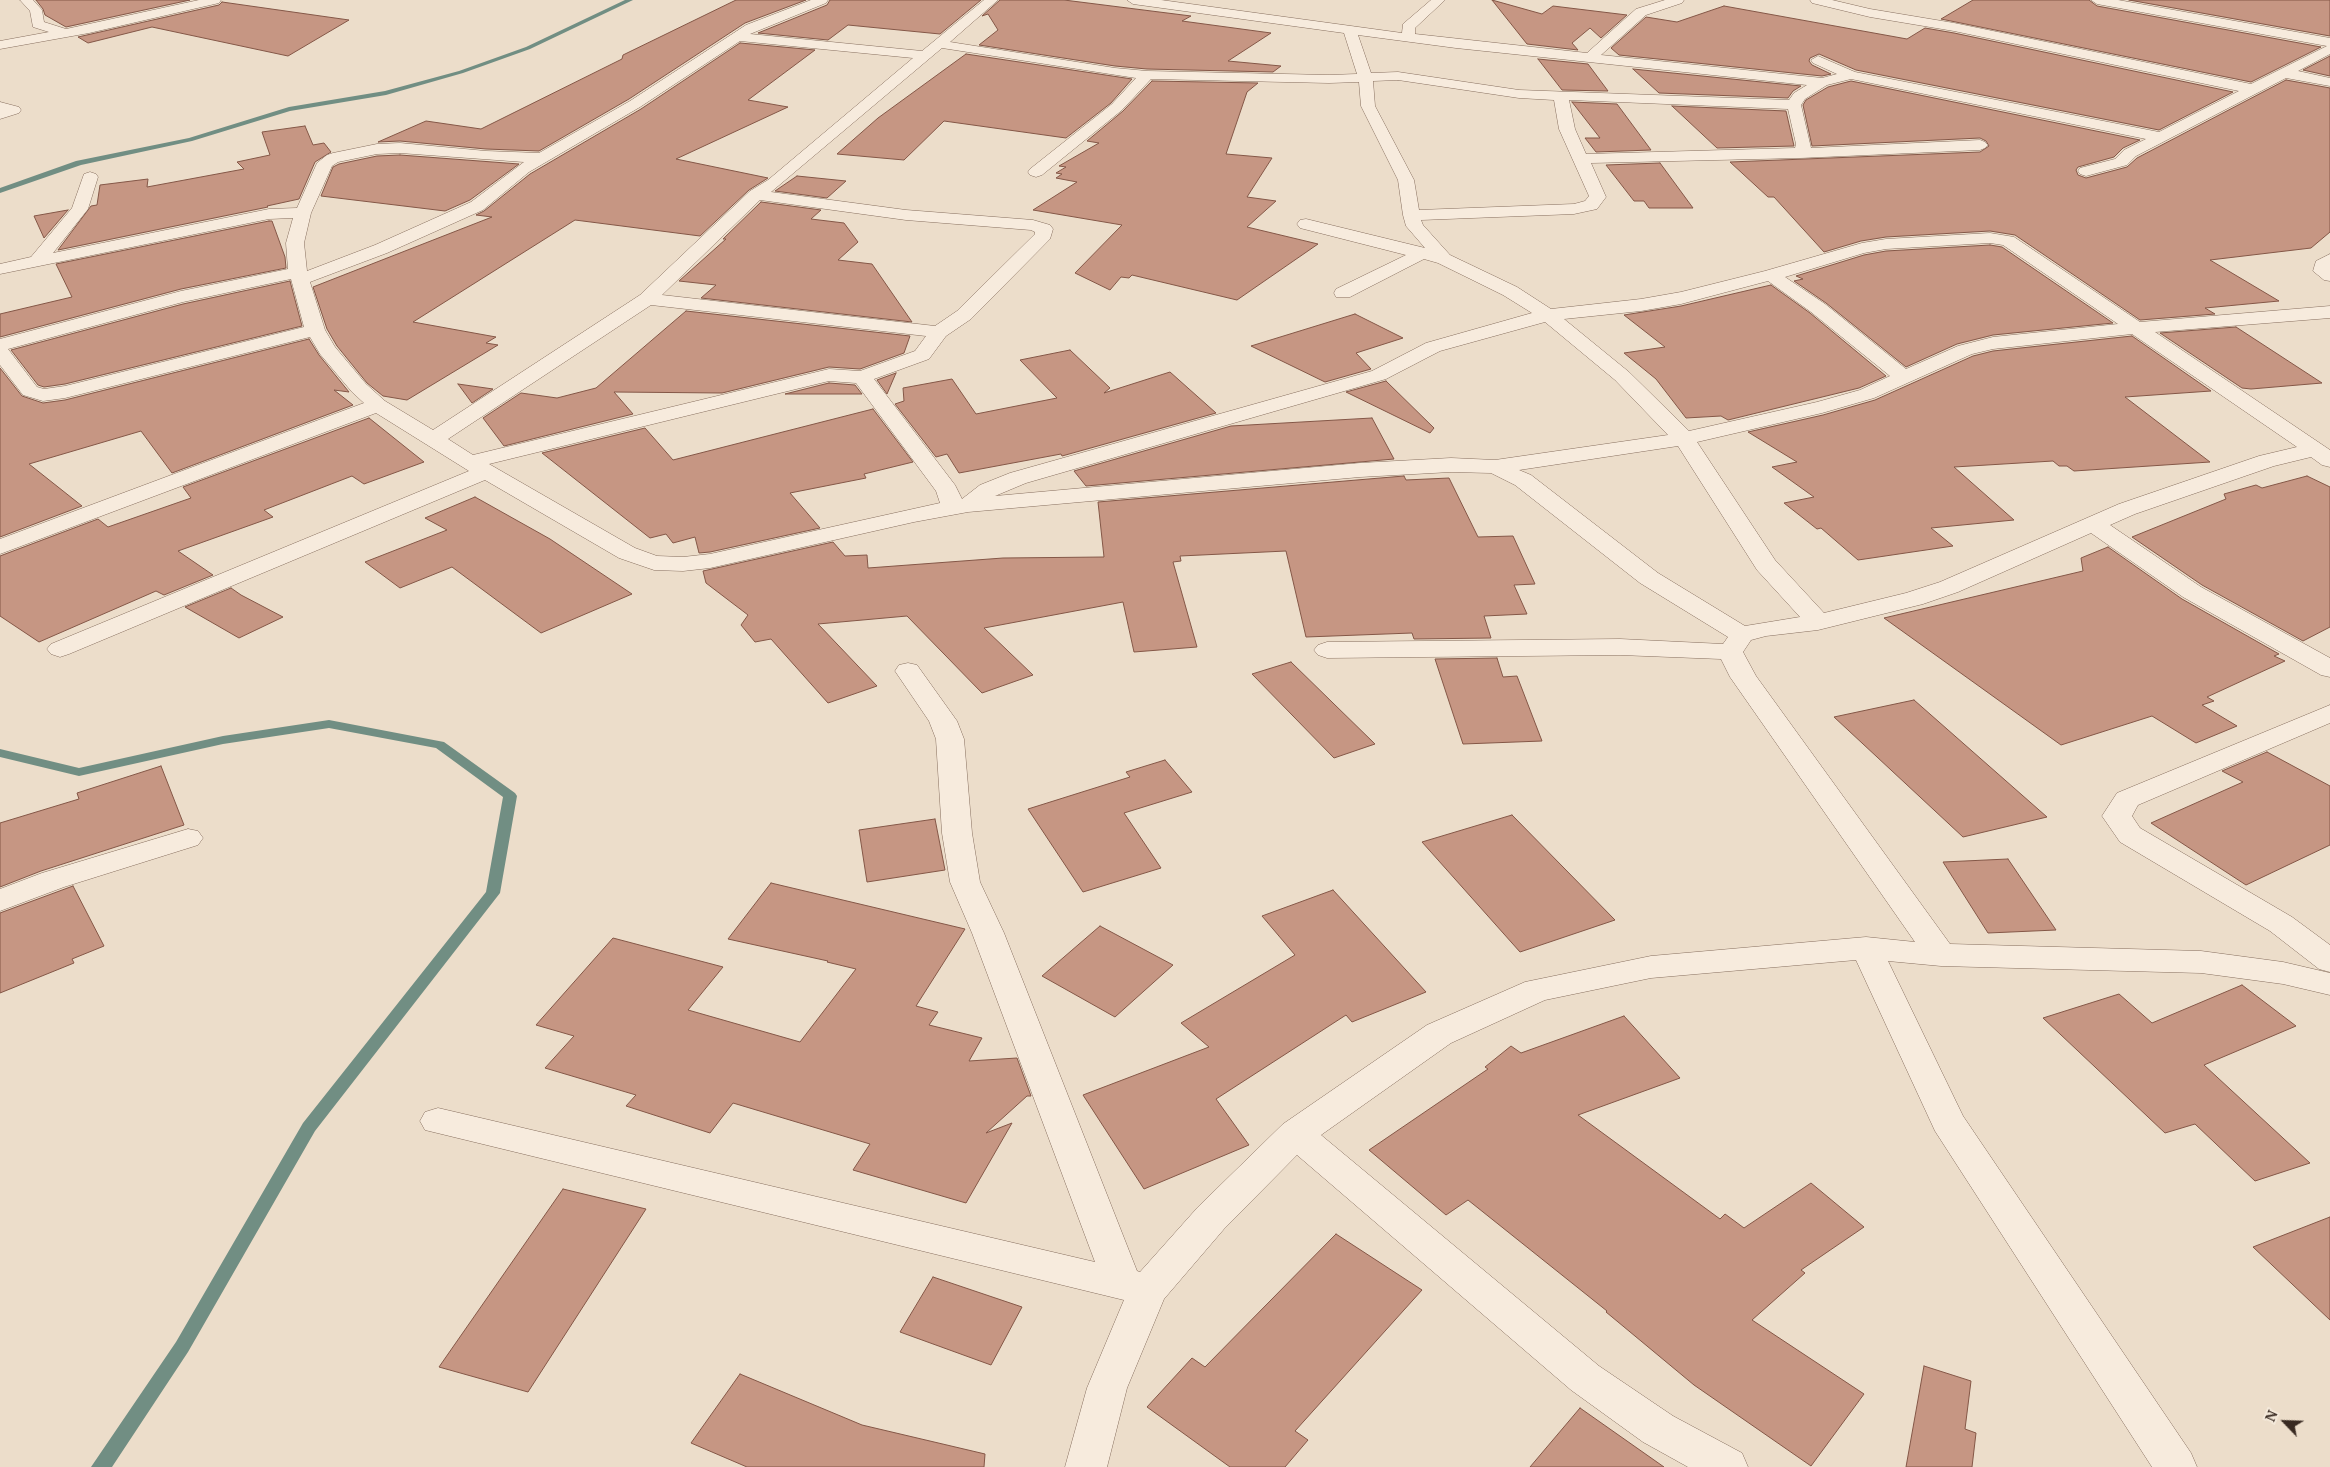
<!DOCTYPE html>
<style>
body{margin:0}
#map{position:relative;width:2330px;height:1467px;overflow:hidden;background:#ecddca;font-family:"PT Serif",serif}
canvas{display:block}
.north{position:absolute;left:2260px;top:1397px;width:50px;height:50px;-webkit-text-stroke:4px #f3e8d9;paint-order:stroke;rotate:294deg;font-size:14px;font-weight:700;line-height:20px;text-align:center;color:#392a22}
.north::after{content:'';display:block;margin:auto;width:18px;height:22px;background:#392a22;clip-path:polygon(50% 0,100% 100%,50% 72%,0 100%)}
</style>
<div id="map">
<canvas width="2330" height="1467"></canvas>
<div class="north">N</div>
</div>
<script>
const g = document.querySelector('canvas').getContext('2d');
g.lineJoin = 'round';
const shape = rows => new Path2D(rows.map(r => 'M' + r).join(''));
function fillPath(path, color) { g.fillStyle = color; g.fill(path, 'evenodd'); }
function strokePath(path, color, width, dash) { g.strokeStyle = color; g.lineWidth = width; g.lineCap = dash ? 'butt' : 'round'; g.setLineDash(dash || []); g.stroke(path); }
const stream = shape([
 [625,0,633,0,530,49,463,73,386,95,290,111,192,141,81,165,0,193,0,188,76,161,189,138,289,107,385,91,459,71,526,47,625,0],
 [329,720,444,742,515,793,517,796,500,893,315,1131,188,1352,112,1467,91,1467,176,1342,303,1123,486,892,503,797,436,748,329,728,223,744,79,776,0,757,0,749,79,768,223,736,329,720]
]);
const building = shape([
 [36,0,190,0,66,27,45,15,43,9,36,0],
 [736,0,806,0,745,23,629,99,539,151,486,149,400,141,378,142,426,121,481,129,622,59,623,55,736,0],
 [830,0,981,0,940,34,848,25,828,40,758,33,827,5,830,0],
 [1000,0,1064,0,1191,16,1182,21,1271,33,1228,61,1281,66,1273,72,1147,69,1115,66,979,45,998,30,988,14,982,16,1000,0],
 [1492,0,1542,14,1553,6,1627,15,1601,38,1590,28,1572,43,1578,50,1527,44,1492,0],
 [1973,0,2089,0,2097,6,2321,47,2251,82,1941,19,1973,0],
 [2129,0,2330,0,2330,36,2129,0],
 [222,2,349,20,288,56,152,27,88,43,78,37,219,5,222,2],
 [1724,6,1907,39,1925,28,1954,33,2233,92,2159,130,1856,70,1819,54,1810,58,1809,61,1812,65,1831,74,1822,76,1619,55,1611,48,1646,17,1677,22,1724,6],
 [740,43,815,50,748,100,788,107,676,159,768,178,749,190,700,236,575,220,413,322,496,337,486,343,498,345,407,400,383,396,367,383,337,346,327,329,313,287,492,217,476,215,484,211,530,174,641,109,740,43],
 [966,54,1132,79,1111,103,1066,138,944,121,904,160,837,154,878,118,966,54],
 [2330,56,2330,76,2303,70,2330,56],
 [1538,59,1588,64,1608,91,1562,90,1538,59],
 [1633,69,1801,86,1793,91,1788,98,1659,93,1633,69],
 [2286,80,2330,88,2330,232,2311,248,2210,260,2279,301,2205,308,2215,314,2140,320,2015,235,1990,231,1886,237,1861,241,1824,252,1774,197,1768,197,1730,162,1980,152,1989,146,1986,141,1980,138,1812,146,1803,105,1806,100,1828,87,1851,81,2140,140,2123,148,2114,157,2078,167,2076,170,2078,175,2086,178,2127,167,2137,158,2286,80],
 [1152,81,1258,83,1247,92,1226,154,1272,158,1247,197,1276,201,1247,227,1318,244,1237,300,1132,275,1129,278,1121,277,1110,290,1075,273,1122,225,1033,210,1077,182,1056,178,1062,174,1056,173,1066,167,1059,166,1099,143,1087,141,1123,111,1152,81],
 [1572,102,1617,104,1651,150,1596,152,1585,138,1600,138,1572,102],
 [1672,106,1786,111,1794,146,1717,148,1672,106],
 [305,126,313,145,324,143,331,152,315,162,299,199,267,206,268,207,58,250,91,206,97,205,100,185,148,179,147,187,244,169,237,162,270,155,262,132,305,126],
 [400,155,519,164,470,200,445,211,321,196,333,167,339,164,377,156,400,155],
 [1660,163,1693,208,1649,208,1644,201,1634,201,1606,165,1660,163],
 [797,176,846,181,827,198,775,191,797,176],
 [761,202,821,210,811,219,844,223,858,242,838,260,872,264,912,322,701,298,716,285,679,281,726,239,723,239,761,202],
 [68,210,44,238,34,216,68,210],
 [269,221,272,221,285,257,286,268,181,289,0,337,0,314,72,297,56,264,269,221],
 [1990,245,2002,247,2113,323,1993,335,1957,344,1906,367,1826,303,1794,281,1803,279,1796,276,1864,255,1886,251,1990,245],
 [290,281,302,326,65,384,44,387,38,385,11,350,183,304,290,281],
 [1771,285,1810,313,1886,376,1859,388,1728,420,1721,416,1686,418,1656,379,1624,353,1665,347,1624,315,1681,306,1771,285],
 [686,311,910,336,904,353,860,369,829,367,722,393,614,392,633,414,504,446,483,418,521,393,557,398,596,388,686,311],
 [1355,314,1403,338,1356,353,1371,369,1325,382,1251,346,1355,314],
 [2236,327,2322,383,2251,389,2242,388,2160,333,2236,327],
 [2132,336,2211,391,2125,397,2210,462,2074,471,2067,466,2059,466,2053,461,1954,467,2014,520,1931,528,1953,546,1858,560,1821,528,1817,529,1784,503,1814,497,1772,467,1797,462,1748,432,1823,415,1875,400,1973,356,1993,351,2132,336],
 [309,339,319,355,349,392,334,390,353,405,172,473,141,431,29,464,82,506,0,537,0,368,22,396,43,403,65,400,309,339],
 [1070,350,1110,388,1104,393,1170,372,1216,413,1062,456,1061,454,959,473,947,454,936,457,895,404,904,401,903,388,952,379,976,414,1057,398,1020,360,1070,350],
 [896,373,887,394,877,380,896,373],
 [1386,381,1434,428,1430,433,1346,392,1386,381],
 [829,383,855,385,862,394,785,394,829,383],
 [458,384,493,389,472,403,458,384],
 [873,409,913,462,864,474,866,478,790,493,820,528,710,552,699,553,695,537,673,543,666,534,650,538,542,453,645,428,673,460,873,409],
 [369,418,424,462,364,484,352,476,264,510,273,517,178,551,213,575,164,595,156,591,39,642,0,616,0,556,98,519,108,527,191,498,183,487,369,418],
 [1372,418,1394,459,1086,486,1074,471,1231,426,1372,418],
 [1404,476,1406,480,1449,478,1478,537,1513,536,1535,584,1514,585,1527,614,1484,616,1491,638,1414,639,1412,633,1306,637,1286,551,1180,556,1181,561,1173,562,1197,647,1134,652,1123,602,984,628,1033,675,982,693,907,616,818,624,877,686,828,703,771,639,755,642,741,625,748,615,706,583,703,571,833,542,845,556,867,555,868,568,1003,558,1104,557,1098,502,1404,476],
 [2307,476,2330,487,2330,627,2303,641,2202,585,2132,537,2226,499,2224,494,2256,485,2262,488,2307,476],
 [475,497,550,539,632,594,541,633,452,567,400,588,365,562,447,530,425,518,475,497],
 [2108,547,2182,599,2279,654,2274,656,2285,661,2207,697,2214,701,2202,705,2237,726,2196,743,2152,716,2061,745,1884,618,2083,571,2081,558,2108,547],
 [231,588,241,595,283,617,239,638,185,607,231,588],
 [1497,658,1503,677,1517,676,1542,741,1463,744,1435,659,1497,658],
 [1291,662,1375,744,1334,758,1252,674,1291,662],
 [1914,700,2047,817,1963,837,1834,717,1914,700],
 [2267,752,2330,786,2330,845,2246,885,2151,823,2243,782,2222,771,2267,752],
 [1165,760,1192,792,1124,813,1161,868,1083,892,1028,809,1130,777,1126,772,1165,760],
 [161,766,184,825,41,871,0,887,0,823,79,799,77,793,161,766],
 [1512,815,1615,920,1520,952,1422,842,1512,815],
 [935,819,945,870,867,882,859,830,935,819],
 [2008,859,2056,930,1988,933,1943,862,2008,859],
 [771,883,965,929,916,1006,938,1012,929,1025,982,1038,969,1061,1017,1058,1031,1096,1027,1096,986,1133,1012,1123,966,1203,853,1170,870,1144,733,1103,710,1133,626,1106,636,1095,545,1068,574,1036,536,1025,613,938,723,967,688,1010,800,1042,856,969,827,962,828,961,728,939,771,883],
 [73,886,104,946,72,959,74,963,0,993,0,913,73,886],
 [1333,890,1426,992,1352,1022,1346,1015,1216,1099,1249,1145,1144,1189,1083,1095,1209,1047,1181,1023,1295,955,1262,916,1333,890],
 [1100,926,1173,965,1115,1017,1042,976,1100,926],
 [2242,985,2296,1026,2204,1065,2310,1163,2255,1181,2195,1124,2165,1133,2043,1018,2119,994,2152,1023,2242,985],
 [1624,1016,1680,1078,1578,1115,1720,1219,1725,1214,1744,1228,1811,1183,1864,1227,1801,1270,1805,1273,1752,1320,1864,1394,1811,1466,1694,1385,1606,1312,1607,1311,1468,1200,1446,1215,1369,1150,1488,1069,1485,1067,1511,1046,1521,1053,1624,1016],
 [563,1189,646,1209,528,1392,439,1367,563,1189],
 [2330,1217,2330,1320,2253,1247,2330,1217],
 [1336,1234,1422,1290,1295,1431,1308,1440,1285,1467,1230,1467,1147,1407,1192,1358,1205,1367,1336,1234],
 [933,1277,1022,1307,991,1365,900,1332,933,1277],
 [1924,1366,1971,1381,1965,1429,1976,1433,1972,1467,1906,1467,1924,1366],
 [740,1374,862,1425,985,1454,984,1467,747,1467,691,1443,740,1374],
 [1580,1408,1664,1467,1530,1467,1580,1408]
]);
const minor = shape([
 [20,0,33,0,42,10,44,22,66,29,199,0,221,0,219,3,89,33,0,49,0,41,49,32,33,27,30,11,20,0],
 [811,0,828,0,826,3,750,34,922,51,984,0,998,0,950,42,1115,68,1147,71,1329,75,1357,74,1344,33,1133,4,1127,0,1161,0,1402,33,1403,24,1431,0,1445,0,1415,28,1415,34,1587,53,1636,9,1665,0,1684,0,1682,3,1646,15,1601,55,1822,78,1837,74,1813,63,1811,60,1818,56,1855,72,2159,132,2239,91,1954,31,1870,17,1812,3,1810,0,1832,0,1870,9,1954,23,2251,84,2327,46,2097,4,2091,0,2118,0,2330,38,2330,54,2298,71,2330,78,2330,86,2286,78,2136,156,2127,165,2086,176,2080,174,2078,171,2080,168,2115,159,2124,150,2146,139,1851,79,1827,85,1805,99,1801,105,1811,148,1980,140,1985,142,1988,145,1985,148,1980,150,1800,158,1591,163,1606,197,1597,209,1574,214,1421,220,1423,225,1450,255,1517,287,1551,309,1641,299,1681,292,1765,271,1862,243,1886,239,1990,233,2014,237,2140,322,2330,306,2330,318,2155,332,2330,450,2330,467,2322,465,2311,457,2274,466,2135,514,2110,525,2201,587,2330,658,2330,677,2321,675,2183,597,2091,533,1958,592,1923,604,1818,630,1766,636,1751,640,1743,652,1756,676,1950,944,2201,951,2283,962,2330,973,2330,995,2283,984,2201,973,1941,966,1888,961,1963,1116,2191,1453,2197,1467,2152,1467,1935,1131,1856,960,1651,978,1545,1000,1451,1043,1321,1135,1599,1366,1673,1416,1742,1453,1748,1467,1688,1467,1643,1442,1571,1390,1297,1155,1224,1229,1164,1299,1127,1388,1107,1467,1065,1467,1087,1388,1124,1300,425,1130,420,1121,425,1112,438,1108,1095,1262,972,933,950,882,942,833,936,739,929,721,895,671,899,665,908,663,917,665,957,721,964,739,972,833,980,882,1004,933,1137,1271,1140,1272,1198,1207,1283,1124,1427,1025,1525,982,1651,956,1866,937,1915,942,1730,677,1721,659,1620,655,1327,658,1318,655,1314,650,1318,645,1327,642,1620,639,1723,644,1728,637,1640,583,1515,485,1491,473,1451,472,1360,477,968,512,914,522,710,568,683,571,654,570,619,558,485,480,69,654,60,657,51,654,47,649,51,644,469,471,376,413,0,554,0,539,364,403,352,392,320,354,310,337,65,398,43,401,23,395,0,365,0,339,181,291,288,269,286,243,293,218,269,219,0,274,0,264,31,257,72,208,84,174,90,172,96,174,98,177,88,209,53,253,269,209,297,208,317,163,327,155,333,153,377,144,400,143,486,151,539,153,630,101,746,25,811,0],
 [1358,35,1456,48,1807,85,1794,93,1789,100,1519,90,1398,72,1371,73,1358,35],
 [740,41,913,58,768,180,750,191,640,295,433,430,385,401,366,384,335,347,325,330,310,282,387,253,483,210,529,172,640,107,740,41],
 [942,48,1136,78,1112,104,1030,169,1028,172,1030,175,1036,177,1042,175,1122,110,1151,79,1329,83,1359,82,1361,106,1398,180,1403,215,1406,226,1425,248,1306,219,1300,220,1297,224,1300,228,1406,255,1336,289,1334,293,1336,297,1350,297,1424,259,1438,263,1503,295,1532,313,1426,343,1372,371,1010,473,980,485,962,499,955,485,874,379,929,359,946,336,971,319,1050,239,1053,229,1050,225,1033,220,906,210,771,192,942,48],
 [1398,80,1519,98,1554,100,1559,129,1589,196,1585,201,1574,204,1419,210,1414,180,1375,106,1373,81,1398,80],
 [1569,100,1788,109,1796,144,1795,148,1586,154,1575,129,1569,100],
 [400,153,524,162,471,202,375,245,307,271,304,243,311,213,332,166,338,162,377,154,400,153],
 [760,200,906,220,1031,230,1035,232,1035,234,957,311,935,326,662,295,760,200],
 [1990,243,2003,245,2118,324,1993,337,1958,346,1906,369,1825,304,1785,277,1864,253,1886,249,1990,243],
 [291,279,304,327,65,386,44,389,37,387,8,349,183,302,291,279],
 [1768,281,1811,312,1890,376,1860,390,1817,402,1689,431,1629,372,1564,319,1641,311,1681,304,1768,281],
 [651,305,926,336,915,351,860,371,829,369,473,455,448,439,651,305],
 [1545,322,1615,380,1668,435,1495,460,1451,458,1360,463,995,496,1026,483,1386,379,1440,351,1545,322],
 [2132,334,2297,447,2259,456,2119,504,1940,582,1906,593,1824,613,1775,560,1697,442,1822,413,1874,398,1972,354,1993,349,2132,334],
 [829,381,856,383,936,491,940,503,710,554,683,557,657,556,635,548,489,464,829,381],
 [1678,446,1757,570,1800,617,1745,626,1658,573,1531,475,1519,470,1678,446],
 [0,102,19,107,21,110,19,113,0,119,0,102],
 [2330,254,2330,281,2324,280,2313,271,2316,261,2330,254],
 [2330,705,2330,723,2138,805,2132,816,2140,828,2292,917,2330,945,2330,972,2319,969,2270,931,2120,842,2102,816,2117,793,2330,705],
 [188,829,198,831,203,838,198,845,64,887,0,911,0,889,42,873,188,829]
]);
fillPath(stream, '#718e83');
fillPath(building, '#c69683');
strokePath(building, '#845747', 1);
strokePath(minor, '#876f5f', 1);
fillPath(minor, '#f7ebdd');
</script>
